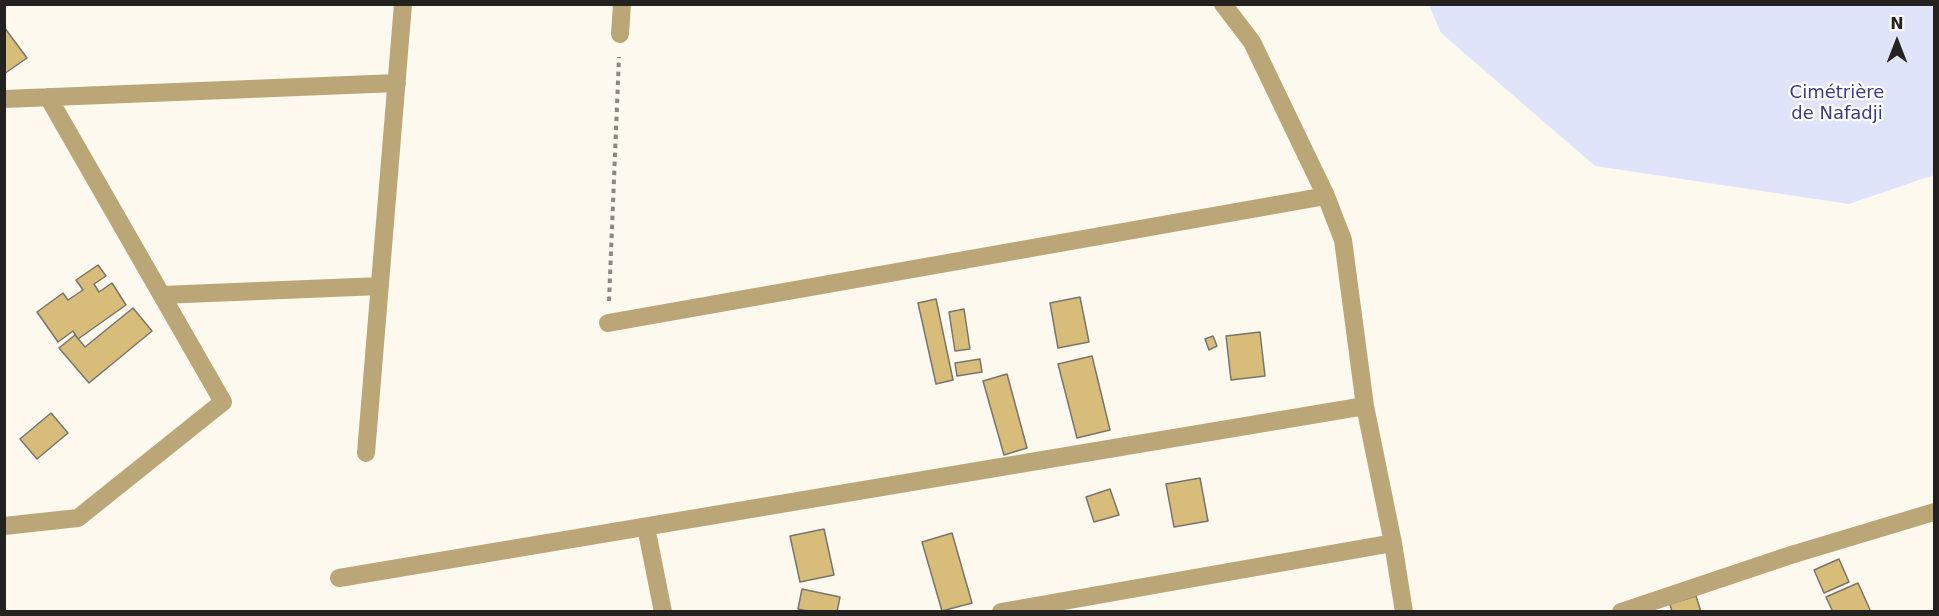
<!DOCTYPE html>
<meta charset="utf-8">
<style>
body{margin:0}
#map{position:relative;width:1939px;height:616px;overflow:hidden;background:#fdf9ef;font-family:"DejaVu Sans",sans-serif}
canvas{display:block}
.frame{position:absolute;inset:0;border:6px solid #24221e;pointer-events:none}
.north{position:absolute;left:1867px;top:12px;width:60px;height:60px;-webkit-text-stroke:4px #fff;paint-order:stroke;rotate:0deg;font-size:16px;font-weight:700;line-height:24px;text-align:center;color:#24221e}
.north::after{content:'';display:block;margin:auto;width:21px;height:27px;background:#24221e;clip-path:polygon(50% 0,100% 100%,50% 72%,0 100%)}
</style>
<div id="map">
<canvas width="1939" height="616"></canvas>
<div class="frame"></div>
<div class="north">N</div>
</div>
<script>
const g = document.querySelector('canvas').getContext('2d');
g.lineJoin = 'round';
function fillPath(path, color) { g.fillStyle = color; g.fill(path, 'evenodd'); }
const shape = rows => new Path2D(rows.map(r => 'M' + r).join(''));
function strokePath(path, color, width, dash) { g.strokeStyle = color; g.lineWidth = width; g.lineCap = dash ? 'butt' : 'round'; g.setLineDash(dash || []); g.stroke(path); }
function write(font, color, halo, rows, align = 'center') {
  g.font = font + ' "DejaVu Sans",sans-serif'; g.lineWidth = 4.5; g.setLineDash([]); g.textBaseline = 'middle'; g.strokeStyle = halo; g.fillStyle = color; for (const [text, x, y, turn = 0] of rows) {
    g.save(); g.translate(x, y); g.rotate((+turn || 0) * Math.PI / 180); g.textAlign = isNaN(turn) ? turn : align; if (halo) g.strokeText(text, 0, 0); g.fillText(text, 0, 0); g.restore();
  }
}
const green = shape([
 [1429,5,1934,5,1934,175,1849,204,1595,166,1441,33]
]);
const building = shape([
 [4,27,27,58,4,74,4,27],
 [98,265,106,276,94,284,99,292,112,283,126,305,78,339,73,331,58,342,37,312,63,293,68,300,83,290,76,280,98,265],
 [1080,297,1089,342,1058,348,1050,303,1080,297],
 [936,299,953,380,936,384,918,303,936,299],
 [133,308,152,331,89,383,59,348,75,335,85,347,133,308],
 [964,309,970,349,955,351,949,312,964,309],
 [1260,332,1265,376,1231,380,1226,336,1260,332],
 [1213,336,1217,346,1209,350,1205,339,1213,336],
 [1092,356,1110,430,1077,438,1058,364,1092,356],
 [980,359,982,372,957,376,955,363,980,359],
 [1007,374,1027,448,1004,455,983,381,1007,374],
 [51,413,68,433,37,459,20,439,51,413],
 [1200,478,1208,521,1174,527,1166,484,1200,478],
 [1110,489,1119,515,1094,522,1086,497,1110,489],
 [824,529,834,575,800,582,790,536,824,529],
 [952,533,972,603,942,611,922,542,952,533],
 [1839,559,1849,582,1824,593,1814,570,1839,559],
 [1858,583,1871,612,1833,612,1826,597,1858,583],
 [802,589,840,597,837,612,812,612,798,609,802,589],
 [1696,596,1701,612,1672,612,1670,604,1696,596]
]);
const path = shape([
 [609,301,619,57]
]);
const minor = shape([
 [1223,4,1252,42,1326,196,1343,240,1365,406,1393,543,1404,612],
 [620,34,622,4],
 [4,99,397,83],
 [162,295,380,286],
 [608,323,1326,196],
 [366,453,403,4],
 [4,526,78,518,223,402,48,97],
 [646,527,663,612],
 [339,578,1365,406],
 [1001,612,1393,543],
 [1621,612,1791,555,1934,512]
]);
const parkNames = [
 ["Cimétrière",1837,93],
 ["de Nafadji",1837,114]
];
fillPath(green, '#dfe4fa');
fillPath(building, '#d8bc7a');
strokePath(building, '#79756c', 1.5);
strokePath(path, '#8a8881', 4, [4.5, 4.5]);
strokePath(minor, '#baa677', 18);
write('18px', '#363c85', '#fff', parkNames);
</script>
